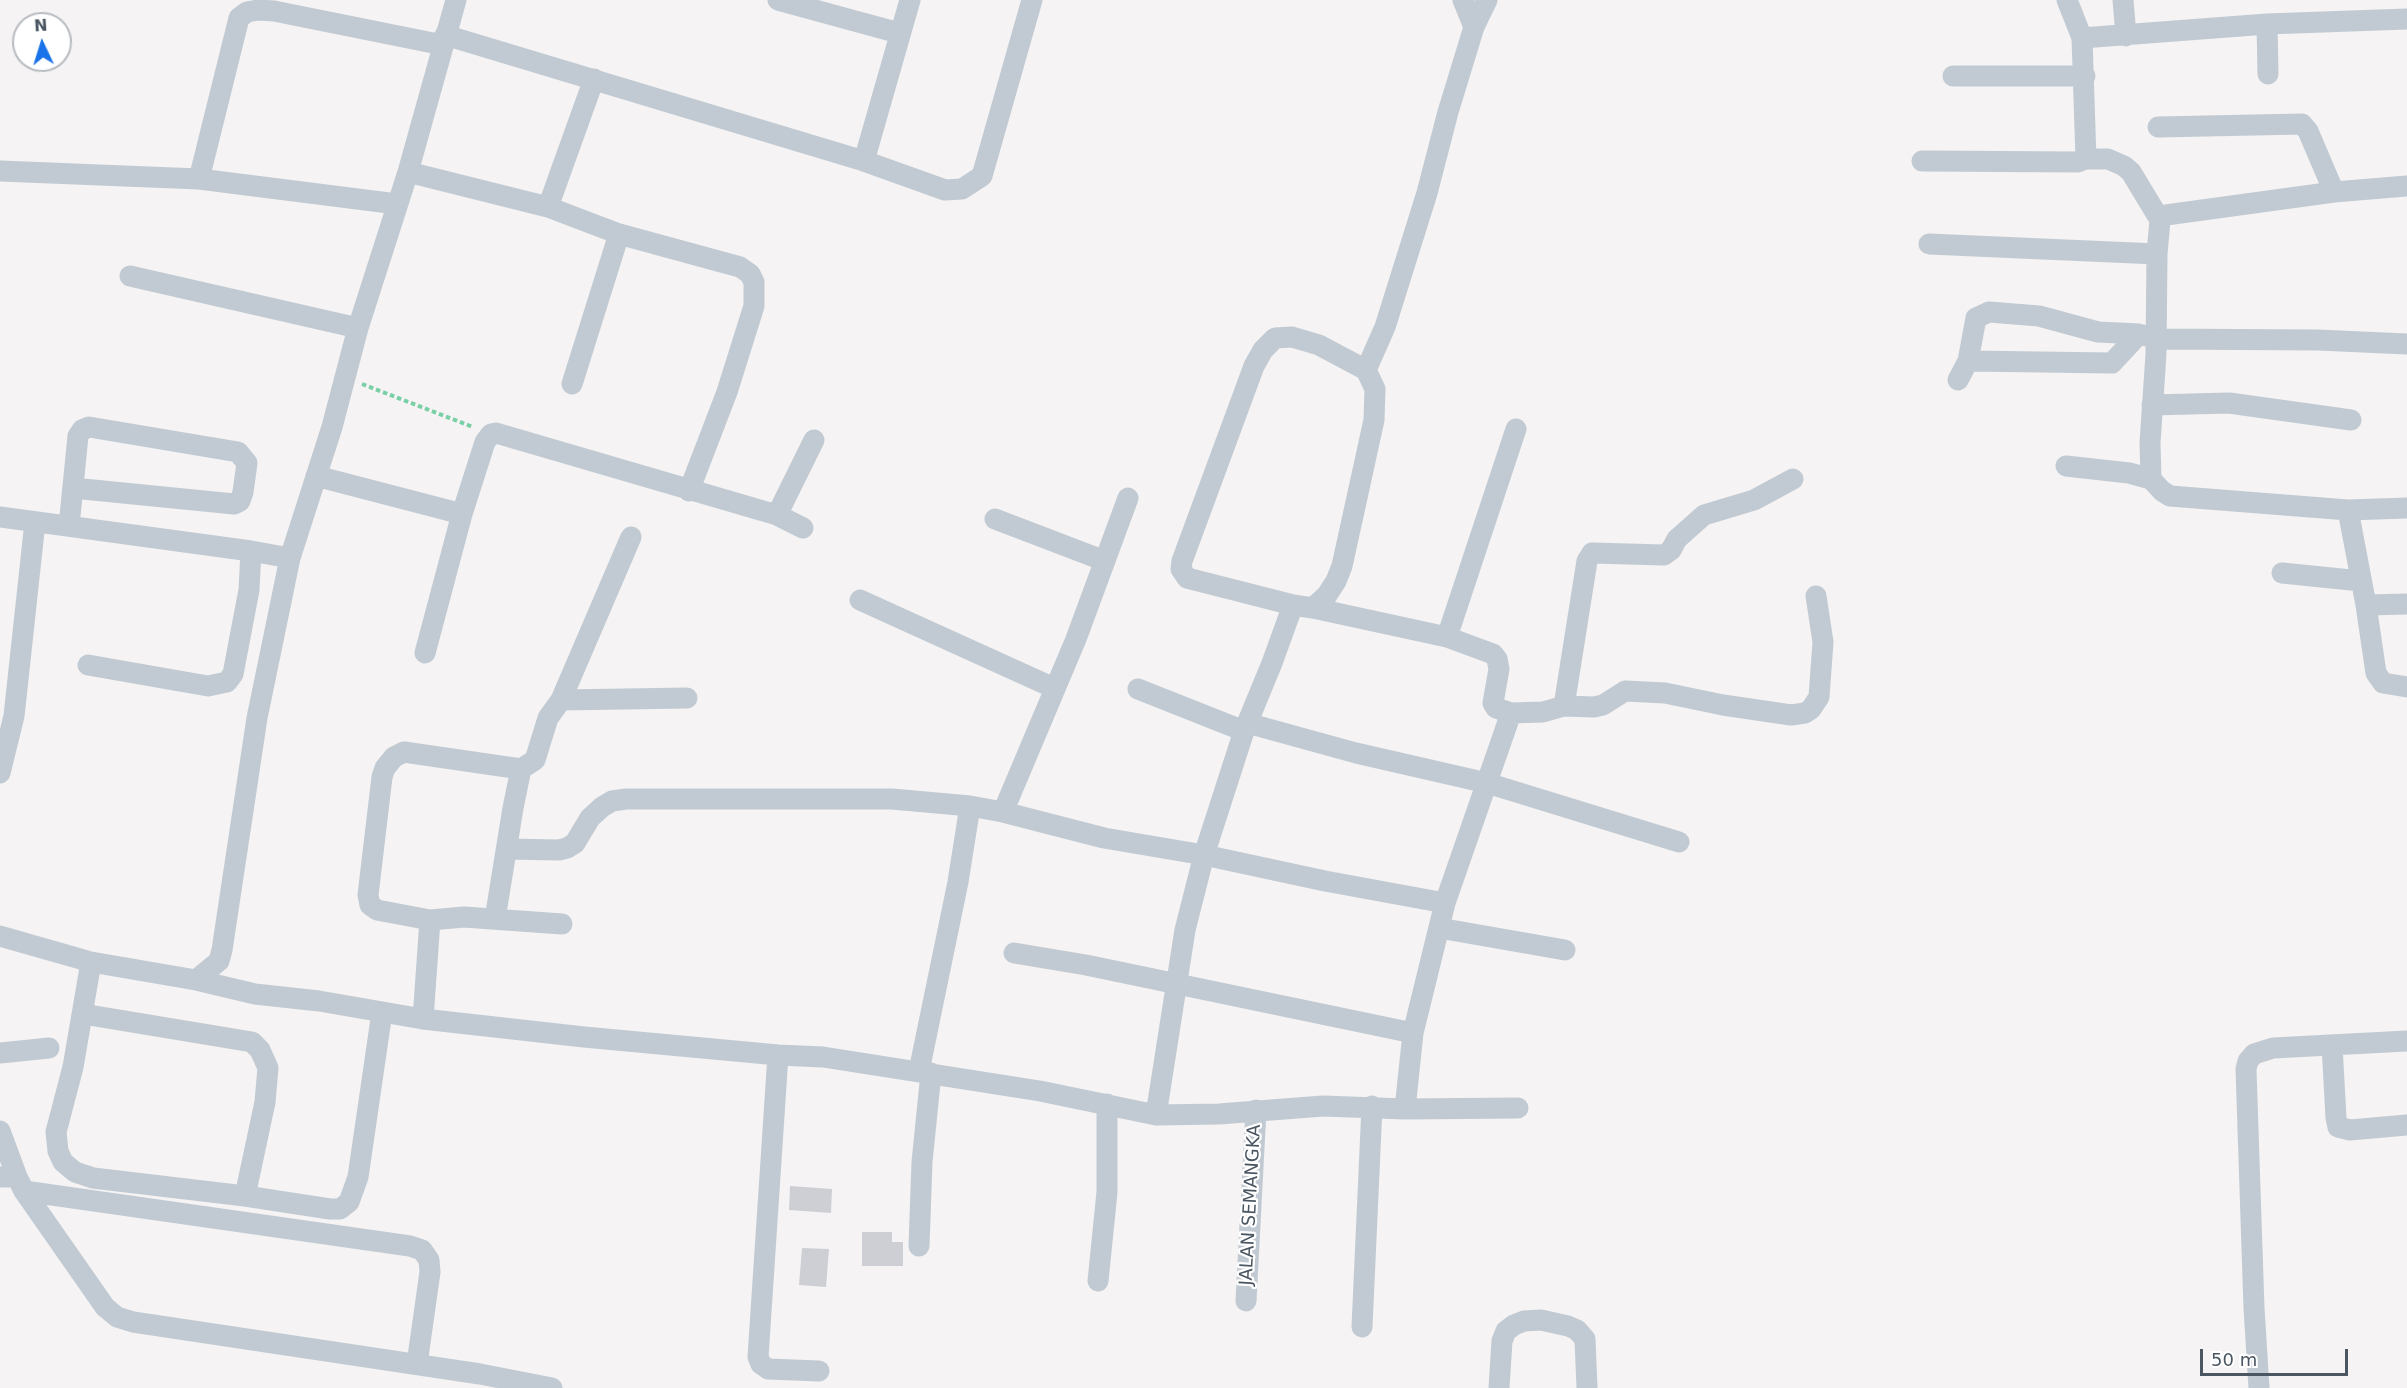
<!DOCTYPE html>
<style>
body{margin:0}
#map{position:relative;width:2407px;height:1388px;overflow:hidden;background:#f5f3f3;font-family:"DejaVu Sans",sans-serif}
canvas{display:block}
.north{position:absolute;left:12px;top:12px;width:60px;height:60px;box-sizing:border-box;background:#fff;border:2px solid #b7bbc0;border-radius:50%;rotate:356deg;font-size:16px;font-weight:700;line-height:24px;text-align:center;color:#4a5661}
.north::after{content:'';display:block;margin:auto;width:21px;height:27px;background:#1a73e8;clip-path:polygon(50% 0,100% 100%,50% 72%,0 100%)}
.scale{position:absolute;left:2200px;top:1349px;width:148px;height:27px;box-sizing:border-box;border:3px solid #4a5661;border-top:0;padding-left:8px;font-size:18px;line-height:21px;white-space:nowrap;color:#4a5661;-webkit-text-stroke:4px #fff;paint-order:stroke}
</style>
<div id="map">
<canvas width="2407" height="1388"></canvas>
<div class="north">N</div>
<div class="scale">50 m</div>
</div>
<script>
const g = document.querySelector('canvas').getContext('2d');
g.lineJoin = 'round';
function fillPath(path, color) { g.fillStyle = color; g.fill(path, 'evenodd'); }
const shape = rows => new Path2D(rows.map(r => 'M' + r).join(''));
function strokePath(path, color, width, dash) { g.strokeStyle = color; g.lineWidth = width; g.lineCap = dash ? 'butt' : 'round'; g.setLineDash(dash || []); g.stroke(path); }
function write(font, color, halo, rows, align = 'center') {
  g.font = font + ' "DejaVu Sans",sans-serif'; g.lineWidth = 4.5; g.setLineDash([]); g.textBaseline = 'middle'; g.strokeStyle = halo; g.fillStyle = color; for (const [text, x, y, turn = 0] of rows) {
    g.save(); g.translate(x, y); g.rotate((+turn || 0) * Math.PI / 180); g.textAlign = isNaN(turn) ? turn : align; if (halo) g.strokeText(text, 0, 0); g.fillText(text, 0, 0); g.restore();
  }
}
const building = shape([
 [790,1186,832,1189,831,1213,789,1210],
 [862,1232,892,1232,892,1242,903,1242,903,1266,862,1266],
 [802,1248,829,1249,826,1287,799,1285]
]);
const path = shape([
 [362,384,473,427]
]);
const minor = shape([
 [778,0,899,33],
 [1463,0,1474,27],
 [2067,0,2082,38,2086,159],
 [2123,0,2126,36],
 [2267,24,2268,74],
 [445,35,864,161,910,0],
 [2082,38,2267,24,2407,19],
 [1953,76,2085,76],
 [2158,127,2302,124,2308,131,2334,192],
 [864,161,945,190,962,189,982,176,1032,0],
 [1922,161,2078,162,2086,159,2108,159,2124,166,2131,172,2160,220,2157,254,2156,354,2150,443,2151,479,2162,491,2170,496,2348,510,2407,508],
 [0,171,199,179],
 [408,172,548,207,619,234,740,267,750,274,754,282,754,306,727,392,689,491],
 [397,204,199,179,239,18,247,12,258,10,274,11,443,45],
 [548,207,594,79],
 [2160,220,2166,215,2334,192,2407,186],
 [1929,244,2157,254],
 [130,276,358,328],
 [1968,361,2112,363,2139,334],
 [1958,380,1968,361,1976,318,1989,312,2039,316,2098,332,2139,334,2157,339,2318,340,2407,344],
 [572,384,619,234],
 [2152,405,2229,403,2351,420],
 [2066,466,2129,473,2151,479],
 [316,476,462,514,485,442,491,434,496,433,777,515,803,528],
 [2348,510,2366,605,2376,673,2383,683,2407,687],
 [777,515,814,440],
 [0,517,251,551],
 [995,519,1105,561],
 [69,526,78,436,82,430,89,427,238,452,247,463,243,492,240,501,234,504,73,488],
 [2282,573,2361,581],
 [860,600,1054,688],
 [1293,605,1187,578,1181,569,1182,561,1254,366,1263,350,1275,338,1292,337,1319,345,1366,370],
 [2366,605,2407,604],
 [1313,608,1447,637,1493,654,1497,659,1499,669,1493,703,1496,708,1511,713],
 [1447,637,1516,429],
 [425,653,462,514],
 [88,665,208,686,227,682,233,674,249,590,251,551,290,558],
 [1138,689,1244,731],
 [561,700,687,698],
 [1564,706,1587,561,1592,553,1664,555,1671,550,1677,539,1704,515,1754,500,1793,479],
 [1247,723,1356,753,1487,783,1679,842],
 [521,769,404,752,394,757,385,768,382,777,368,895,370,905,377,910,430,920,464,917,562,924],
 [0,773,14,716,35,522],
 [1003,812,1104,838,1204,855,1325,881,1445,903],
 [507,849,559,850,567,848,575,843,590,818,602,807,612,801,626,799,892,799,970,806],
 [495,919,513,808,521,769,535,760,548,718,561,700,631,537],
 [1439,928,1565,950],
 [0,936,91,962,196,980,255,994,319,1001,423,1019,584,1037,778,1055,823,1057,1040,1091,1156,1115,1219,1114,1323,1106,1405,1109,1518,1108],
 [1014,953,1086,965,1413,1033],
 [91,962,73,1067,56,1132,58,1151,63,1162,75,1172,93,1178,245,1196,330,1209,340,1209,349,1202,358,1177,382,1012],
 [196,980,219,961,222,950,257,718,290,558,332,427,358,328,408,172,456,0],
 [83,1014,252,1042,260,1050,268,1068,265,1102,245,1196],
 [423,1019,430,920],
 [2332,1045,2336,1118,2338,1127,2350,1130,2407,1125],
 [0,1053,49,1048],
 [778,1055,758,1357,761,1364,768,1369,819,1371],
 [919,1071,958,882,970,806,1003,812,1076,639,1128,498],
 [1405,1109,1413,1033,1445,903,1511,713,1543,712,1564,706,1594,707,1603,705,1625,691,1665,693,1723,705,1791,715,1805,713,1811,709,1819,697,1823,642,1816,596],
 [1156,1115,1185,930,1204,855,1244,731,1272,663,1293,605,1313,608,1327,595,1336,581,1342,566,1374,420,1375,389,1366,370,1385,327,1427,193,1448,112,1474,27,1487,0],
 [0,1131,17,1177],
 [0,1177,17,1177,24,1191,105,1307,117,1317,133,1322,480,1374,552,1388],
 [24,1191,410,1246,422,1250,429,1260,430,1272,417,1364],
 [919,1246,922,1162,931,1073],
 [1098,1281,1107,1192,1107,1104],
 [1246,1301,1256,1110],
 [1362,1327,1372,1106],
 [1499,1388,1502,1341,1506,1331,1514,1325,1524,1321,1541,1320,1568,1326,1577,1330,1585,1339,1587,1388],
 [2259,1388,2254,1308,2246,1069,2248,1061,2254,1054,2273,1048,2407,1041]
]);
const streetNames = [
 ["JALAN SEMANGKA",1251,1205,-87]
];
fillPath(building, '#cdcfd5');
strokePath(path, '#7ad0a6', 4, [4.5, 3]);
strokePath(minor, '#c1cad2', 21);
write('18px', '#4a5661', '#fff', streetNames);
</script>
